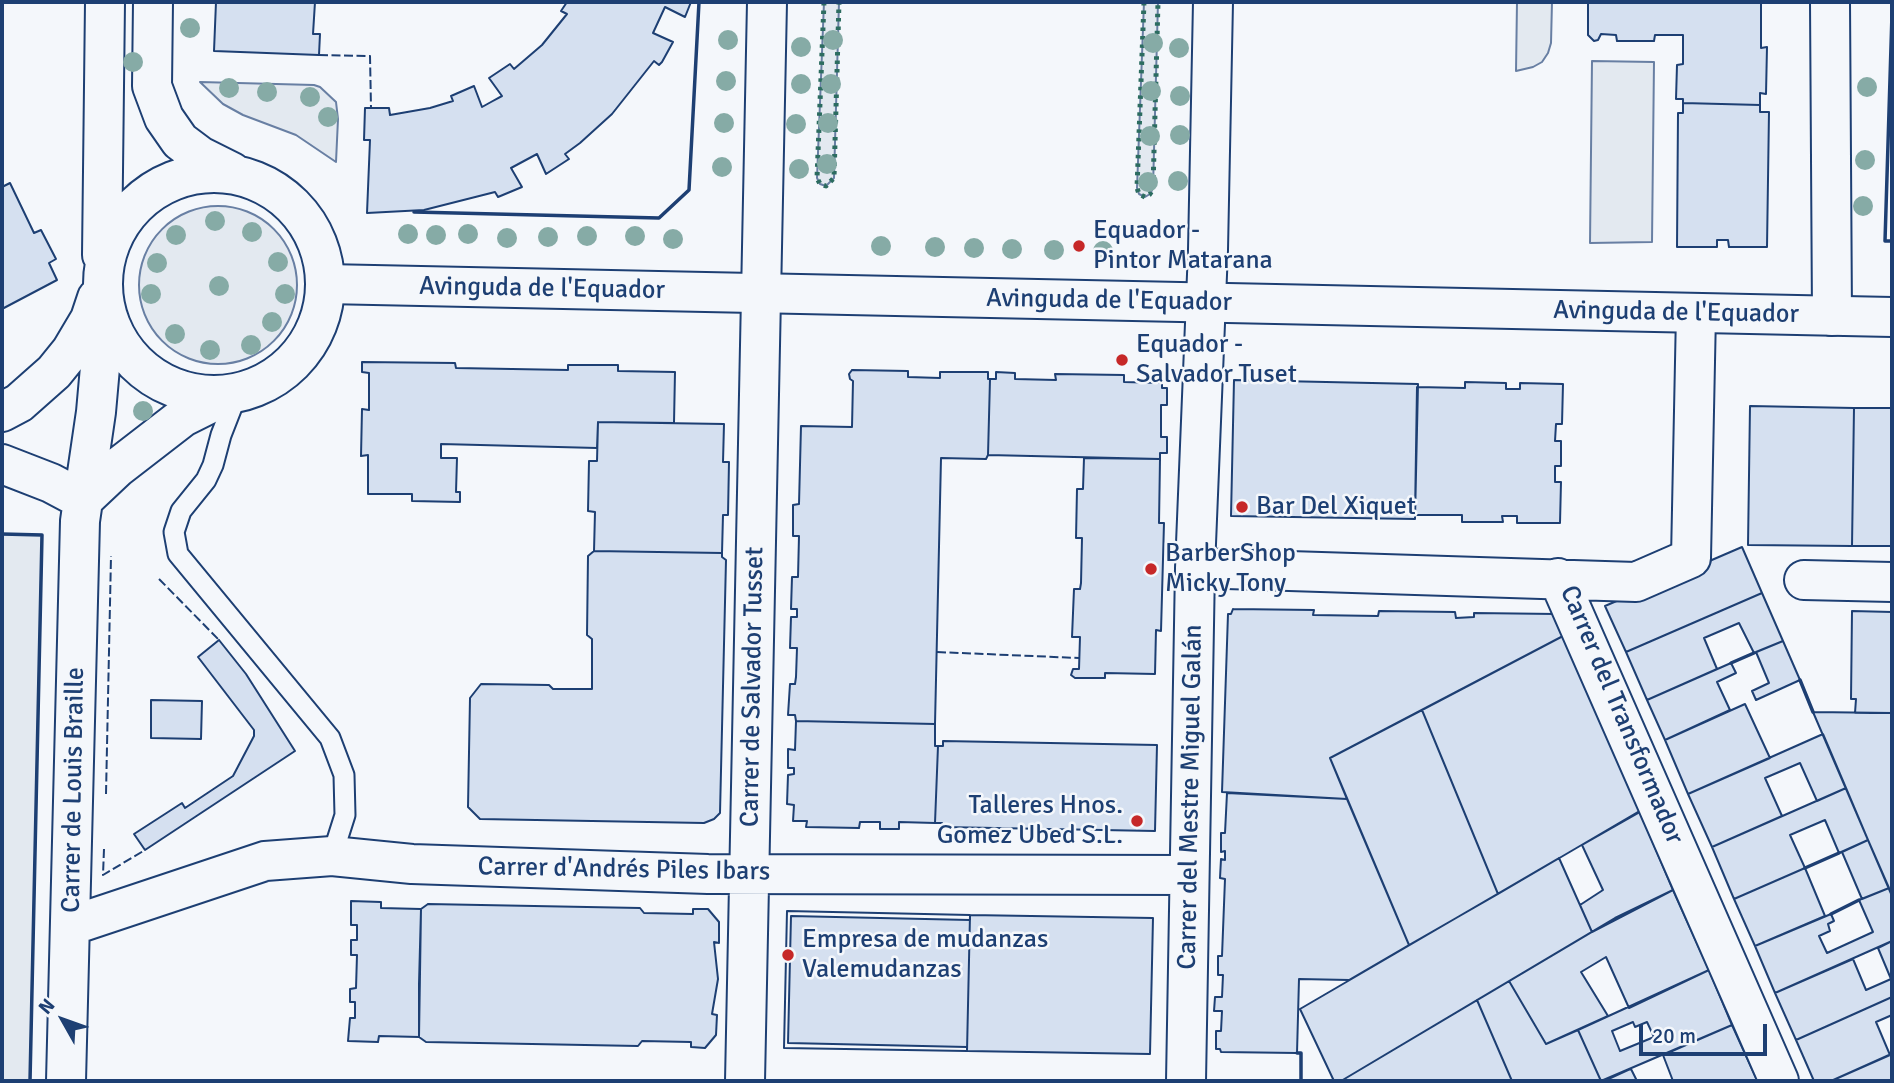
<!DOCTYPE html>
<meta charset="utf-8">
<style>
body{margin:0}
#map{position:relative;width:1894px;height:1083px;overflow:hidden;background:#f4f7fb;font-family:Signika,sans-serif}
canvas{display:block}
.frame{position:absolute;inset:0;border:4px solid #1d3f73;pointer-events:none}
.north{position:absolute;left:28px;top:985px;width:70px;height:70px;-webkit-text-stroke:5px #f4f7fb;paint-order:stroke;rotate:310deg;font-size:19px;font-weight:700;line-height:28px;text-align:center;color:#1d3f73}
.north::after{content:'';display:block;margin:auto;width:24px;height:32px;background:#1d3f73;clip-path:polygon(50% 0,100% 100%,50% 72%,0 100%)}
.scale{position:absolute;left:1639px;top:1024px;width:128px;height:32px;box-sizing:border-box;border:4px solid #1d3f73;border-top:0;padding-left:9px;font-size:21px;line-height:24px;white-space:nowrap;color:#1d3f73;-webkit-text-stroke:5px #f4f7fb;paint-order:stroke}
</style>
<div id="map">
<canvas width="1894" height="1083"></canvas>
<div class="frame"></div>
<div class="north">N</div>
<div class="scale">20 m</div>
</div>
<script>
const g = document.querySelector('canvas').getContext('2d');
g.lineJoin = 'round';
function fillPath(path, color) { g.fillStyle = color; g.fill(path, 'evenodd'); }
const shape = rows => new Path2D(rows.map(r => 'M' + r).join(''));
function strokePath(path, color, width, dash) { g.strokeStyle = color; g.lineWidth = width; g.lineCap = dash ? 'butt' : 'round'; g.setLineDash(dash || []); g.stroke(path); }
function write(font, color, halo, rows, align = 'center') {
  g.font = font + ' Signika,sans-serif'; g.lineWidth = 5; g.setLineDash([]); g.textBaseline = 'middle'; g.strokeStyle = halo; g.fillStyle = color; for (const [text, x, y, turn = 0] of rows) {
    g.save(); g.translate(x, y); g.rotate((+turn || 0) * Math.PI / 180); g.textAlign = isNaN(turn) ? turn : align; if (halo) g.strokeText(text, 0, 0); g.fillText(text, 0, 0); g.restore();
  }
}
const green = shape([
 [824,2,839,2,834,178,826,186,820,184,817,178,824,2],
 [1144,2,1158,2,1153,188,1150,194,1145,197,1139,194,1137,188,1144,2],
 [1517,2,1552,2,1551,43,1548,53,1542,62,1533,67,1516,71,1517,2],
 [1592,61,1654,62,1652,242,1590,243,1592,61],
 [200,82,314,85,320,87,336,102,338,119,336,162,296,135,243,115,223,104,200,82],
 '139 285a79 79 0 1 1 158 0a79 79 0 1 1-158 0Z',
 [2,534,42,535,30,1081,2,1081,2,534]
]);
const building = shape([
 [216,2,315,2,313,34,320,34,319,55,214,51,216,2],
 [567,2,691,2,685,17,665,7,653,33,673,42,662,62,659,65,654,61,612,114,580,143,565,154,569,159,546,174,537,154,511,168,522,187,498,197,495,192,424,210,367,213,370,140,364,140,365,108,389,108,390,115,430,108,453,101,451,96,474,86,482,107,491,102,502,96,489,78,510,64,514,69,542,45,567,14,561,11,567,2],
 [1588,2,1761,2,1761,48,1767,47,1766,94,1760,93,1760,105,1683,103,1683,99,1676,99,1677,65,1683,64,1683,35,1655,35,1654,41,1617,41,1616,35,1601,34,1598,40,1594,41,1588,35,1588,2],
 [1683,103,1760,105,1760,112,1769,112,1767,247,1729,247,1728,240,1717,240,1717,247,1677,247,1678,113,1683,113,1683,103],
 [10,183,34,233,41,230,56,259,49,263,57,280,2,309,2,187,10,183],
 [362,362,455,363,456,368,568,370,568,365,618,365,618,371,675,372,674,423,598,422,597,448,441,444,441,458,457,458,456,492,460,492,460,502,412,501,412,494,368,494,368,455,361,456,362,409,369,410,369,373,362,372,362,362],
 [852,370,908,371,908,377,940,378,940,372,988,372,988,379,990,379,988,455,986,459,941,458,935,724,796,721,795,715,788,715,790,684,795,684,796,677,797,648,790,648,791,617,797,617,797,609,791,609,792,577,798,577,799,536,793,536,793,505,799,504,801,426,852,427,853,381,850,379,849,374,852,370],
 [996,372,1015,373,1015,379,1056,380,1055,374,1124,375,1124,382,1162,383,1162,388,1167,388,1167,405,1161,405,1161,437,1167,437,1167,453,1160,453,1160,459,988,455,990,379,996,379,996,372],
 [1234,380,1418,384,1415,519,1231,516,1234,380],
 [1465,382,1506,383,1506,389,1520,389,1520,383,1563,384,1562,424,1556,424,1555,441,1561,441,1561,466,1555,466,1555,482,1561,482,1560,523,1517,523,1517,516,1502,516,1503,522,1462,522,1462,515,1415,515,1417,387,1465,388,1465,382],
 [1750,406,1854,408,1852,546,1748,545,1750,406],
 [1854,408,1892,408,1892,546,1852,546,1854,408],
 [598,422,724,424,723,462,729,462,728,515,723,515,722,553,594,551,595,512,588,511,589,461,597,461,598,422],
 [1084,458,1160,459,1159,523,1164,523,1161,631,1156,630,1155,674,1105,673,1105,678,1075,678,1071,675,1073,669,1079,669,1080,637,1072,637,1074,589,1080,589,1081,583,1082,538,1076,538,1077,489,1083,489,1084,458],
 [1742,547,1762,593,1626,652,1605,606,1742,547],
 [594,551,722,553,722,557,726,560,720,813,714,819,704,823,480,819,468,807,470,698,481,684,549,685,553,689,592,689,592,639,587,635,588,556,594,551],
 [1762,593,1783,641,1754,653,1739,623,1704,638,1717,669,1647,700,1626,652,1762,593],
 [1233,609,1314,610,1313,615,1378,616,1379,611,1455,612,1456,618,1474,617,1474,613,1556,614,1563,636,1330,758,1347,799,1222,792,1228,614,1231,614,1233,609],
 [1852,611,1892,612,1892,713,1855,713,1856,699,1851,699,1852,611],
 [1563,636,1643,809,1498,894,1422,710,1563,636],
 [219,640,246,674,295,751,145,850,134,834,182,803,185,808,233,776,254,736,254,730,198,657,219,640],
 [1783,641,1800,680,1756,700,1752,691,1769,683,1756,652,1783,641],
 [1731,663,1736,673,1717,682,1730,710,1665,740,1647,700,1731,663],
 [151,700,202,701,201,739,151,738,151,700],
 [1745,704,1770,758,1688,794,1665,740,1745,704],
 [1422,710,1498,894,1409,945,1330,758,1422,710],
 [1813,712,1892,713,1892,896,1868,840,1813,712],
 [796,721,935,724,935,746,938,746,935,823,899,822,899,829,880,829,880,822,860,822,859,828,806,827,807,821,793,821,794,805,787,804,788,775,794,774,794,768,788,768,788,749,795,750,796,721],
 [1823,734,1846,788,1817,801,1800,763,1765,778,1782,816,1712,847,1688,794,1823,734],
 [943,741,1157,745,1155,831,942,827,942,823,935,823,938,746,943,746,943,741],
 [1846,788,1868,840,1839,853,1825,820,1790,835,1805,868,1734,899,1712,847,1846,788],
 [1227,793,1347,799,1409,945,1349,980,1299,979,1297,1053,1221,1052,1220,1049,1216,1049,1216,1031,1221,1031,1222,1011,1214,1011,1215,997,1222,997,1223,975,1218,975,1218,956,1222,956,1225,879,1220,878,1221,859,1225,860,1225,851,1221,852,1221,833,1225,833,1227,793],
 [1640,812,1673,890,1592,932,1580,905,1603,890,1582,845,1640,812],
 [1868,840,1889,888,1862,899,1842,852,1868,840],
 [1559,858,1592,932,1341,1081,1334,1081,1300,1009,1559,858],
 [1805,868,1825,916,1755,946,1734,899,1805,868],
 [1889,888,1892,896,1892,941,1775,993,1755,946,1831,914,1834,921,1828,924,1830,931,1819,936,1827,953,1873,932,1859,900,1889,888],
 [1673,890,1709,970,1629,1008,1606,957,1581,972,1608,1016,1546,1044,1509,981,1615,918,1673,890],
 [351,901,381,902,381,908,421,909,419,1037,379,1036,378,1042,348,1041,350,1018,355,1018,355,1002,350,1002,350,989,356,988,357,955,351,955,351,940,357,940,357,925,351,925,351,901],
 [428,904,640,908,644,913,693,914,693,909,708,909,719,922,719,943,714,942,718,979,712,1014,717,1015,716,1035,705,1048,691,1047,691,1042,642,1041,638,1046,426,1042,419,1037,419,984,421,909,428,904],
 [787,911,970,915,967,1051,784,1048,787,911],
 [787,911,970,915,970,920,791,916,788,1043,967,1047,967,1051,784,1048,787,911],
 [970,915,1153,918,1150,1054,967,1051,970,915],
 [1892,941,1892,997,1796,1040,1775,993,1853,959,1866,990,1891,979,1878,948,1892,941],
 [1709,970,1732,1025,1601,1081,1578,1030,1709,970],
 [1633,1022,1635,1027,1647,1022,1654,1037,1620,1051,1612,1031,1633,1022],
 [1509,981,1546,1044,1578,1030,1601,1081,1512,1081,1477,1000,1509,981],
 [1892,997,1892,1015,1876,1022,1890,1055,1831,1081,1814,1081,1796,1040,1892,997],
 [1477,1000,1512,1081,1341,1081,1477,1000],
 [1732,1025,1757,1080,1673,1081,1663,1055,1732,1025],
 [1892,1054,1892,1081,1831,1081,1889,1055,1892,1054],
 [1631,1069,1637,1081,1604,1081,1628,1070,1631,1069]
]);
const lane = shape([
 [237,394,221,435,213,465,206,480,181,511,174,532,178,554,330,738,344,775,345,815,332,856]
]);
const street = shape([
 [153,2,152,86,164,118,180,141,200,156,232,172],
 [1830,2,1832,316],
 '103 284a111 111 0 1 1 222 0a111 111 0 1 1-222 0Z',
 [102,255,105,2],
 [2,412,19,403,54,372,71,351,90,319,97,298],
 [2,464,51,483,83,500],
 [83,500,117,468,183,417,227,395],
 [1195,568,1636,582,1691,558,1696,313],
 [1558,578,1779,1081],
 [1804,580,1892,582],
 [70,926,265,861,332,856,412,864,708,874,1189,875],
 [66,1081,80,521,96,412,101,356,103,303],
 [745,1081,767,2],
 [1186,1081,1195,568,1208,250,1213,2]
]);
const secondary = shape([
 [326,284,1892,317]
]);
const hedge = shape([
 [824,2,817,178,820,184,826,186,834,178,839,2],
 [1144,2,1137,188,1139,194,1145,197,1150,194,1153,188,1158,2]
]);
const fence = shape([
 [319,55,370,56,371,108],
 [159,579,219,640],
 [937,652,1079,658],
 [106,794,111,556],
 [104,849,103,875,145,850]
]);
const wall = shape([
 [1892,14,1885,241,1892,241],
 [414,212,659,218,689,190,699,2],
 [2,534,42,535,30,1081],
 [1731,663,1754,653],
 [1800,680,1813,712],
 [1805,868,1839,853],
 [1831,914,1859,900],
 [1297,1053,1301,1053,1301,1081]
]);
const trees = [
 [190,28],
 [728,40],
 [833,40],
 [1153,43],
 [801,47],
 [1179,48],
 [133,62],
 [726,81],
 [801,84],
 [831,84],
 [1867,87],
 [229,88],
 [1151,91],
 [267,92],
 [1180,96],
 [310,97],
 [328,117],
 [724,123],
 [828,123],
 [796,124],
 [1180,135],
 [1150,136],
 [1865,160],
 [827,164],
 [722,167],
 [799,169],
 [1178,181],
 [1148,182],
 [1863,206],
 [215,221],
 [252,232],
 [408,234],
 [468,234],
 [176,235],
 [436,235],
 [587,236],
 [635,236],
 [548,237],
 [507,238],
 [673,239],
 [881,246],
 [935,247],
 [974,248],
 [1012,249],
 [1054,250],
 [1103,251],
 [278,262],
 [157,263],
 [219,286],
 [151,294],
 [285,294],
 [272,322],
 [175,334],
 [251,345],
 [210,350],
 [143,411]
];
const markers = [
 [1079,246,7,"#c62828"],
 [1122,360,7,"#c62828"],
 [1242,507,7,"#c62828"],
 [1151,569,7,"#c62828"],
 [1137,821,7,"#c62828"],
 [788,955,7,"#c62828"]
];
const poiNames = [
 ["Equador -",1093,231],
 ["Pintor Matarana",1093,261],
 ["Equador -",1136,345],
 ["Salvador Tuset",1136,375],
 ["Bar Del Xiquet",1256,507],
 ["BarberShop",1165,554],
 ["Micky Tony",1165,584],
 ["Talleres Hnos.",1123,806,"right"],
 ["Gomez Ubed S.L.",1123,836,"right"],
 ["Empresa de mudanzas",802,940],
 ["Valemudanzas",802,970]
];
const streetNames = [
 ["Avinguda de l'Equador",542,289,1],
 ["Avinguda de l'Equador",1109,301,1],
 ["Avinguda de l'Equador",1676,313,1],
 ["Carrer de Salvador Tusset",753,687,-89],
 ["Carrer del Transformador",1621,715,67],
 ["Carrer de Louis Braille",74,790,-89],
 ["Carrer del Mestre Miguel Galán",1191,797,-89],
 ["Carrer d'Andrés Piles Ibars",624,870,1]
];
fillPath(green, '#e3e9f0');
strokePath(green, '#687fa3', 2);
fillPath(building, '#d5e0f0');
strokePath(building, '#1d3f73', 2);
strokePath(lane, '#1d3f73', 23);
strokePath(street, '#1d3f73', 42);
strokePath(secondary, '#1d3f73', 42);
strokePath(lane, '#f4f7fb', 19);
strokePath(street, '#f4f7fb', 38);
strokePath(secondary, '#f4f7fb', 38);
strokePath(hedge, '#2c6c60', 5, [3.5, 5]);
strokePath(fence, '#1d3f73', 2, [9, 3.5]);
strokePath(wall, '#1d3f73', 3.5);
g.fillStyle = '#86aba6';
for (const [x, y] of trees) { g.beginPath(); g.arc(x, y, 10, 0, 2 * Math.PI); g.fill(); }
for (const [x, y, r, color] of markers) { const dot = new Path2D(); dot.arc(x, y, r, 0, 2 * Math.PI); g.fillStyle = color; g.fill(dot); strokePath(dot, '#f4f7fb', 2.5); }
write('26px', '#1d3f73', '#f4f7fb', poiNames, 'left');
write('26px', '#1d3f73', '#f4f7fb', streetNames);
</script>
